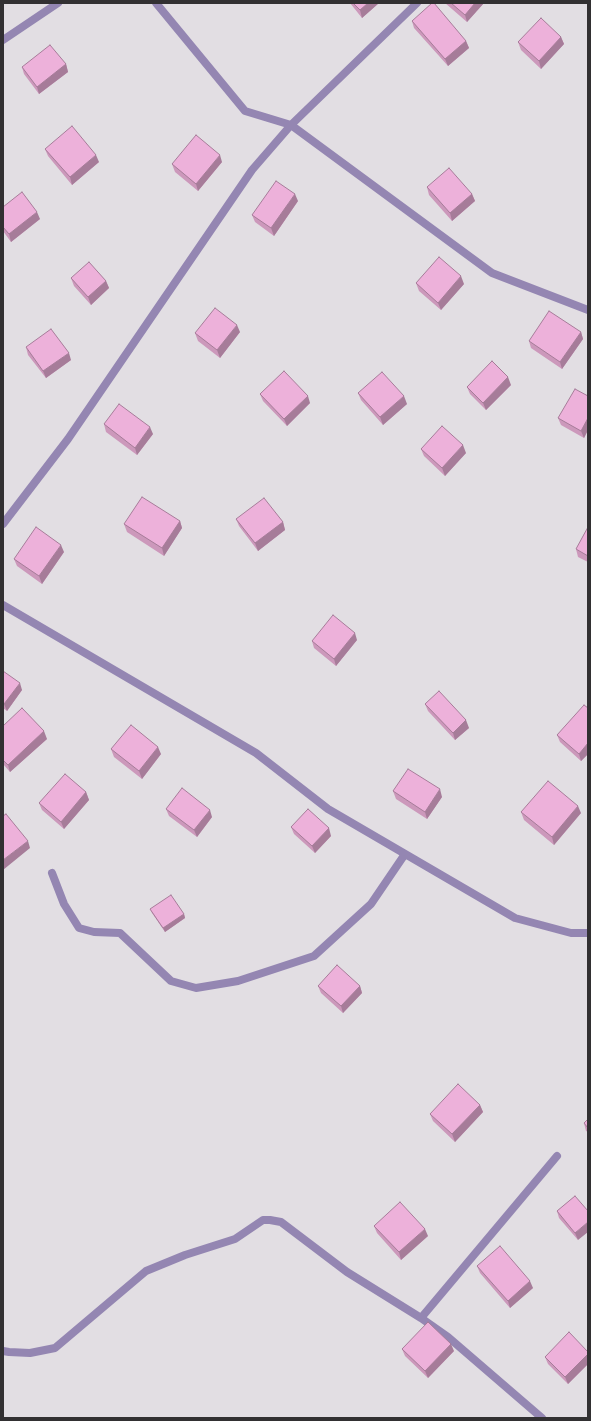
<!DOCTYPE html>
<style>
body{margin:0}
#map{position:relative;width:591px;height:1421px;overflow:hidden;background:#e2dee3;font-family:"Sofia Sans Condensed",sans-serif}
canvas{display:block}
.frame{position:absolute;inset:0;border:4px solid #323032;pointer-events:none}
</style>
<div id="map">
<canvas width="591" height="1421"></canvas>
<div class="frame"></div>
</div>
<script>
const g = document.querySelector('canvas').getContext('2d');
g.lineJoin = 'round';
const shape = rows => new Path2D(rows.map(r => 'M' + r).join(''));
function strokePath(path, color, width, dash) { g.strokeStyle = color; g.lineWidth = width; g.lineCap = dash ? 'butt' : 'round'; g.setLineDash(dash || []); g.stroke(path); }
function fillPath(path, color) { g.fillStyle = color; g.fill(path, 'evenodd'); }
const minor = shape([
 [156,3,245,111,291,125,492,273,588,310],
 [3,40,58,3],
 [3,524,68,439,252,170,291,125,417,3],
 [3,605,256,753,328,809,515,918,571,933,588,933],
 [52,873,64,904,79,928,94,932,120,933,171,981,196,988,238,981,314,956,371,904,405,854],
 [421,1318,557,1156],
 [3,1351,9,1352,30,1353,55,1348,146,1271,185,1255,235,1239,263,1220,270,1220,281,1222,347,1272,421,1318,448,1337,542,1418]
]);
const wall = shape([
 [350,3,379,3,362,18],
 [445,3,484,3,467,22],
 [412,21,466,41,469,48,448,66,414,28],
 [561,37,564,44,541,69,521,50,518,42],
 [66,64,68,72,39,94,24,74,22,67],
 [45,149,99,162,72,185,48,156],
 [222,162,198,191,175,172,172,164],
 [427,187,472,194,475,201,452,221,429,195],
 [298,201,274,236,255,222,252,215],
 [3,207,40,219,11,242,3,231],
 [71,278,106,281,109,288,91,305,74,286],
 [416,283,464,284,441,310,419,291],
 [240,332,220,358,198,341,195,333],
 [581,332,583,339,562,369,531,348,529,341],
 [26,347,71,360,46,378,28,355],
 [511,385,486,410,470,394,467,387],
 [358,393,407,404,383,425,361,400],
 [260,394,310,403,287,426,263,401],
 [588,396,588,430,584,438,561,425,558,418],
 [104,424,153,434,137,455,106,432],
 [421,449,466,453,445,476,424,456],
 [236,519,283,522,285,530,258,551,239,526],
 [180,521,182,528,164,556,127,532,124,524],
 [588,527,588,562,578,557,576,549],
 [64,552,42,584,17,566,14,559],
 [357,640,336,666,314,648,312,641],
 [3,671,22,690,7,711,3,708],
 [425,704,469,728,455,740,428,711],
 [588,708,588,754,581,761,560,742,557,735],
 [3,726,47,739,10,772,3,764],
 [111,749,161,754,142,779,114,757],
 [393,791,442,797,427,819,396,799],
 [86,792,89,800,64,829,42,810,39,803],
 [166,809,212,817,197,837,169,816],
 [521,812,581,813,554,845,524,820],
 [291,827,331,836,315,853,294,834],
 [150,909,184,914,185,918,165,932,152,913],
 [318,986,360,986,362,993,343,1013,321,993],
 [480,1105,483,1112,455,1142,433,1121,430,1114],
 [588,1119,588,1132,586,1131,584,1123],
 [575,1196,578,1240,559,1218,557,1211],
 [374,1226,428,1236,401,1260,377,1233],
 [477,1266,533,1288,510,1308,480,1273],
 [402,1349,454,1351,428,1378,405,1356],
 [588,1352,588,1364,568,1384,548,1364,545,1357]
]);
const shadedWall = shape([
 [368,3,379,3,362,18,360,10],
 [475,3,484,3,467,22,465,15],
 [561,37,564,44,541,69,539,61],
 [466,41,469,48,448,66,445,59],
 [66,64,68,72,39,94,37,87],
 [96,155,99,162,72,185,70,177],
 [220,155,222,162,198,191,196,184],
 [295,194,298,201,274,236,271,228],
 [472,194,475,201,452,221,450,213],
 [37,212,40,219,11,242,9,234],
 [461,276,464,284,441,310,438,303],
 [106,281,109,288,91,305,88,297],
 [237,325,240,332,220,358,217,350],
 [581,332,583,339,562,369,560,362],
 [69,353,71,360,46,378,43,371],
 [508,377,511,385,486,410,483,403],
 [308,396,310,403,287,426,284,419],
 [404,396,407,404,383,425,380,417],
 [588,418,588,430,584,438,581,431],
 [150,427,153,434,137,455,135,448],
 [463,445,466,453,445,476,442,468],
 [180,521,182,528,164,556,162,548],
 [283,522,285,530,258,551,255,543],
 [61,545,64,552,42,584,39,576],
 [355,633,357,640,336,666,334,659],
 [20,683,22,690,7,711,4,704],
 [466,720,469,728,455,740,453,733],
 [44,731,47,739,10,772,8,765],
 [588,743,588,754,581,761,579,754],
 [158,747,161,754,142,779,139,771],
 [440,789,442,797,427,819,425,812],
 [86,792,89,800,64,829,61,822],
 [578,806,581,813,554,845,552,837],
 [210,810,212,817,197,837,194,830],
 [329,828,331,836,315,853,312,846],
 [28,841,30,848,3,870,3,860],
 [184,914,185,918,165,932,163,928],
 [360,986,362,993,343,1013,341,1006],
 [480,1105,483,1112,455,1142,452,1134],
 [588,1222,588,1232,578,1240,575,1233],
 [425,1229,428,1236,401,1260,399,1252],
 [530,1281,533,1288,510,1308,508,1301],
 [451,1344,454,1351,428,1378,425,1371],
 [588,1354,588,1364,568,1384,565,1377]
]);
const building = shape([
 [353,3,368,3,360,10,353,3],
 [432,3,434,3,466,41,445,59,412,21,432,3],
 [451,3,475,3,465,15,451,3],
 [541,18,561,37,539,61,518,42,541,18],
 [50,45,66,64,37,87,22,67,50,45],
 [72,126,96,155,70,177,45,149,72,126],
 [196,135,220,155,196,184,172,164,196,135],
 [449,168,472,194,450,213,427,187,449,168],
 [276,181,295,194,271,228,252,215,276,181],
 [22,192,37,212,9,234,3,227,3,207,22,192],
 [439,257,461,276,438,303,416,283,439,257],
 [89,262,106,281,88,297,71,278,89,262],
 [215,308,237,325,217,350,195,333,215,308],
 [549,311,581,332,560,362,529,341,549,311],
 [51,329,69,353,43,371,26,347,51,329],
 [492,361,508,377,483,403,467,387,492,361],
 [284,371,308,396,284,419,260,394,284,371],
 [382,372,404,396,380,417,358,393,382,372],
 [575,389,588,396,588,418,581,431,558,418,575,389],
 [119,404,150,427,135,448,104,424,119,404],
 [442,426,463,445,442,468,421,449,442,426],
 [142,497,180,521,162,548,124,524,142,497],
 [264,498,283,522,255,543,236,519,264,498],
 [36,527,61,545,39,576,14,559,36,527],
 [588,527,588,556,576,549,588,527],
 [333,615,355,633,334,659,312,641,333,615],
 [3,671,20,683,4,704,3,703,3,671],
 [439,691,466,720,453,733,425,704,439,691],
 [584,705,588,708,588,743,579,754,557,735,584,705],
 [22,708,44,731,8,765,3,760,3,726,22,708],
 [131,725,158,747,139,771,111,749,131,725],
 [408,769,440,789,425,812,393,791,408,769],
 [65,774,86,792,61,822,39,803,65,774],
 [548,781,578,806,552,837,521,812,548,781],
 [182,788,210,810,194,830,166,809,182,788],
 [308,809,329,828,312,846,291,827,308,809],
 [6,814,28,841,3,860,3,816,6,814],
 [171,895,184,914,163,928,150,909,171,895],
 [337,965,360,986,341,1006,318,986,337,965],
 [458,1084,480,1105,452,1134,430,1114,458,1084],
 [588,1119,588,1128,584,1123,588,1119],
 [575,1196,588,1211,588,1222,575,1233,557,1211,575,1196],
 [400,1202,425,1229,399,1252,374,1226,400,1202],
 [500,1246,530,1281,508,1301,477,1266,500,1246],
 [428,1322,451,1344,425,1371,402,1349,428,1322],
 [569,1332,588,1352,588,1354,565,1377,545,1357,569,1332]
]);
strokePath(minor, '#9486b2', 8);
fillPath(wall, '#cc98bb');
fillPath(shadedWall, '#a67c99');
fillPath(building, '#edb1da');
strokePath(building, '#a67c99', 1);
</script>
